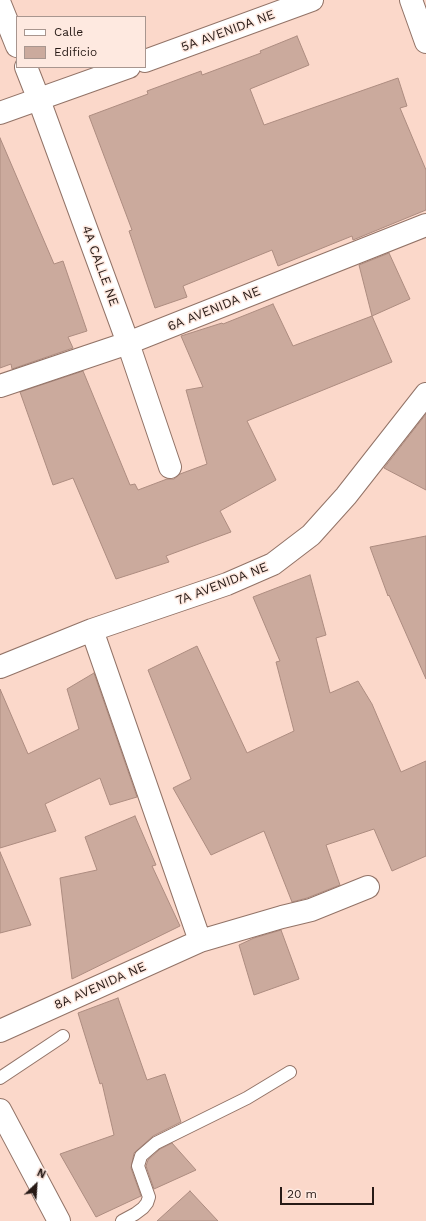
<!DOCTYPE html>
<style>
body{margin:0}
#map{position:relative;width:426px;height:1221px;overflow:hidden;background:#fbd8ca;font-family:"Work Sans",sans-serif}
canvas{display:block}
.legend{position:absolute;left:16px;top:16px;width:130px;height:52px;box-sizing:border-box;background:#fee9e0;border:1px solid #a8968f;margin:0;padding:5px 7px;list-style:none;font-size:12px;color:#271a16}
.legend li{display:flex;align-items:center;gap:8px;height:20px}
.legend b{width:20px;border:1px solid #a8968f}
.north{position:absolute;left:16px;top:1165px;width:40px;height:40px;-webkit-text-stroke:3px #fee9e0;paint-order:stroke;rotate:25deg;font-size:11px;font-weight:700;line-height:16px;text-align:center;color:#271a16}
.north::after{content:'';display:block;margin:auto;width:14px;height:18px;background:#271a16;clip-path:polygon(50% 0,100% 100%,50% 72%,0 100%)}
.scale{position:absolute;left:280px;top:1187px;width:94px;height:18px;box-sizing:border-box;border:2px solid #271a16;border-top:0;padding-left:5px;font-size:12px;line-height:14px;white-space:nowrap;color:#271a16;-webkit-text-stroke:3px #fee9e0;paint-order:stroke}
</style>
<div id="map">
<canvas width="426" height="1221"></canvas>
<ul class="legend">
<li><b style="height:5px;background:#fff"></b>Calle</li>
<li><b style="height:11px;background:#cbaa9d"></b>Edificio</li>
</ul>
<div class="north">N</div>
<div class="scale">20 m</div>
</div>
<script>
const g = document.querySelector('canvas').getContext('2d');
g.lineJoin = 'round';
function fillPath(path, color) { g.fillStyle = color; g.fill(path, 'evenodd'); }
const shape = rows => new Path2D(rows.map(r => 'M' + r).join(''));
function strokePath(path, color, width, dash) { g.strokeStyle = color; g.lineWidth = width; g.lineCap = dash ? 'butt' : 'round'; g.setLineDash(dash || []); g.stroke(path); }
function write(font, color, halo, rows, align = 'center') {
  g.font = font + ' "Work Sans",sans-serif'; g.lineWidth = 3; g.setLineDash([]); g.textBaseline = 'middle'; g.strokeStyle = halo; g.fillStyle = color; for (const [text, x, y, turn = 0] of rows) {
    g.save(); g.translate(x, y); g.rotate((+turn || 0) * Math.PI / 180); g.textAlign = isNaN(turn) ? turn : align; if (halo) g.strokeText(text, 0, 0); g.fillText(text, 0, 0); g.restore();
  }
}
const building = shape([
 [297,36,309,65,250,89,264,125,398,78,407,106,400,108,426,170,426,210,353,240,352,236,278,266,272,250,183,286,187,297,155,308,129,231,132,230,89,116,148,94,147,91,201,71,202,75,261,53,260,51,297,36],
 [0,138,54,264,63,261,87,331,68,337,73,348,12,369,11,364,0,368,0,138],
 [389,253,410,299,372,316,359,265,389,253],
 [273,304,293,346,372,316,392,362,247,421,276,480,220,511,231,532,166,556,169,562,116,579,73,478,53,485,20,392,83,371,130,485,135,484,138,490,167,479,174,479,180,474,207,464,186,390,203,387,181,336,222,323,223,324,273,304],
 [426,414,426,490,384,468,426,414],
 [426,536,426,679,389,595,388,596,370,547,426,536],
 [310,575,326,635,316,638,330,693,358,681,372,704,401,772,426,761,426,856,392,871,374,829,326,845,340,885,307,898,292,902,264,831,211,855,173,788,191,779,148,670,197,646,247,753,294,731,276,662,280,661,253,597,310,575],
 [94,673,137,797,110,805,100,778,45,804,56,831,0,848,0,689,28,754,79,729,67,689,94,673],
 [135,816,156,865,152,866,180,926,72,979,60,878,97,870,85,837,135,816],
 [0,852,31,925,0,933,0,852],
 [281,930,299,979,254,995,239,945,254,938,281,930],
 [118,998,147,1080,165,1074,181,1122,153,1136,134,1153,131,1168,141,1196,96,1217,60,1154,114,1135,102,1083,100,1084,78,1013,118,998],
 [172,1143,196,1170,154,1189,146,1166,148,1160,160,1149,172,1143],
 [190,1191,218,1221,157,1221,190,1191]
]);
const lane = shape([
 [0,1078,63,1036],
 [122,1221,135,1214,143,1208,147,1203,149,1197,138,1166,141,1156,156,1143,247,1098,290,1072]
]);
const street = shape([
 [411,0,426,42],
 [0,4,17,46],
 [145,61,312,0],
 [26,67,39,100,128,343,170,467],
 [0,113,129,67],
 [0,386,128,343,426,225],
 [92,630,200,941],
 [0,667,92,630,227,584,273,564,311,535,346,496,426,394],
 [0,1031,200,941,282,917,311,910,368,887],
 [0,1110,59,1221]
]);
const streetNames = [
 ["5A AVENIDA NE",228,31,-20],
 ["4A CALLE NE",100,266,70],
 ["6A AVENIDA NE",214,309,-22],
 ["7A AVENIDA NE",222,584,-21],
 ["8A AVENIDA NE",100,986,-24]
];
fillPath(building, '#cbaa9d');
strokePath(building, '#ad8c80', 1);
strokePath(lane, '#927367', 14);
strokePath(street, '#927367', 24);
strokePath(lane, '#fff', 12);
strokePath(street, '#fff', 22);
write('13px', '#271a16', '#fee9e0', streetNames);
</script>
